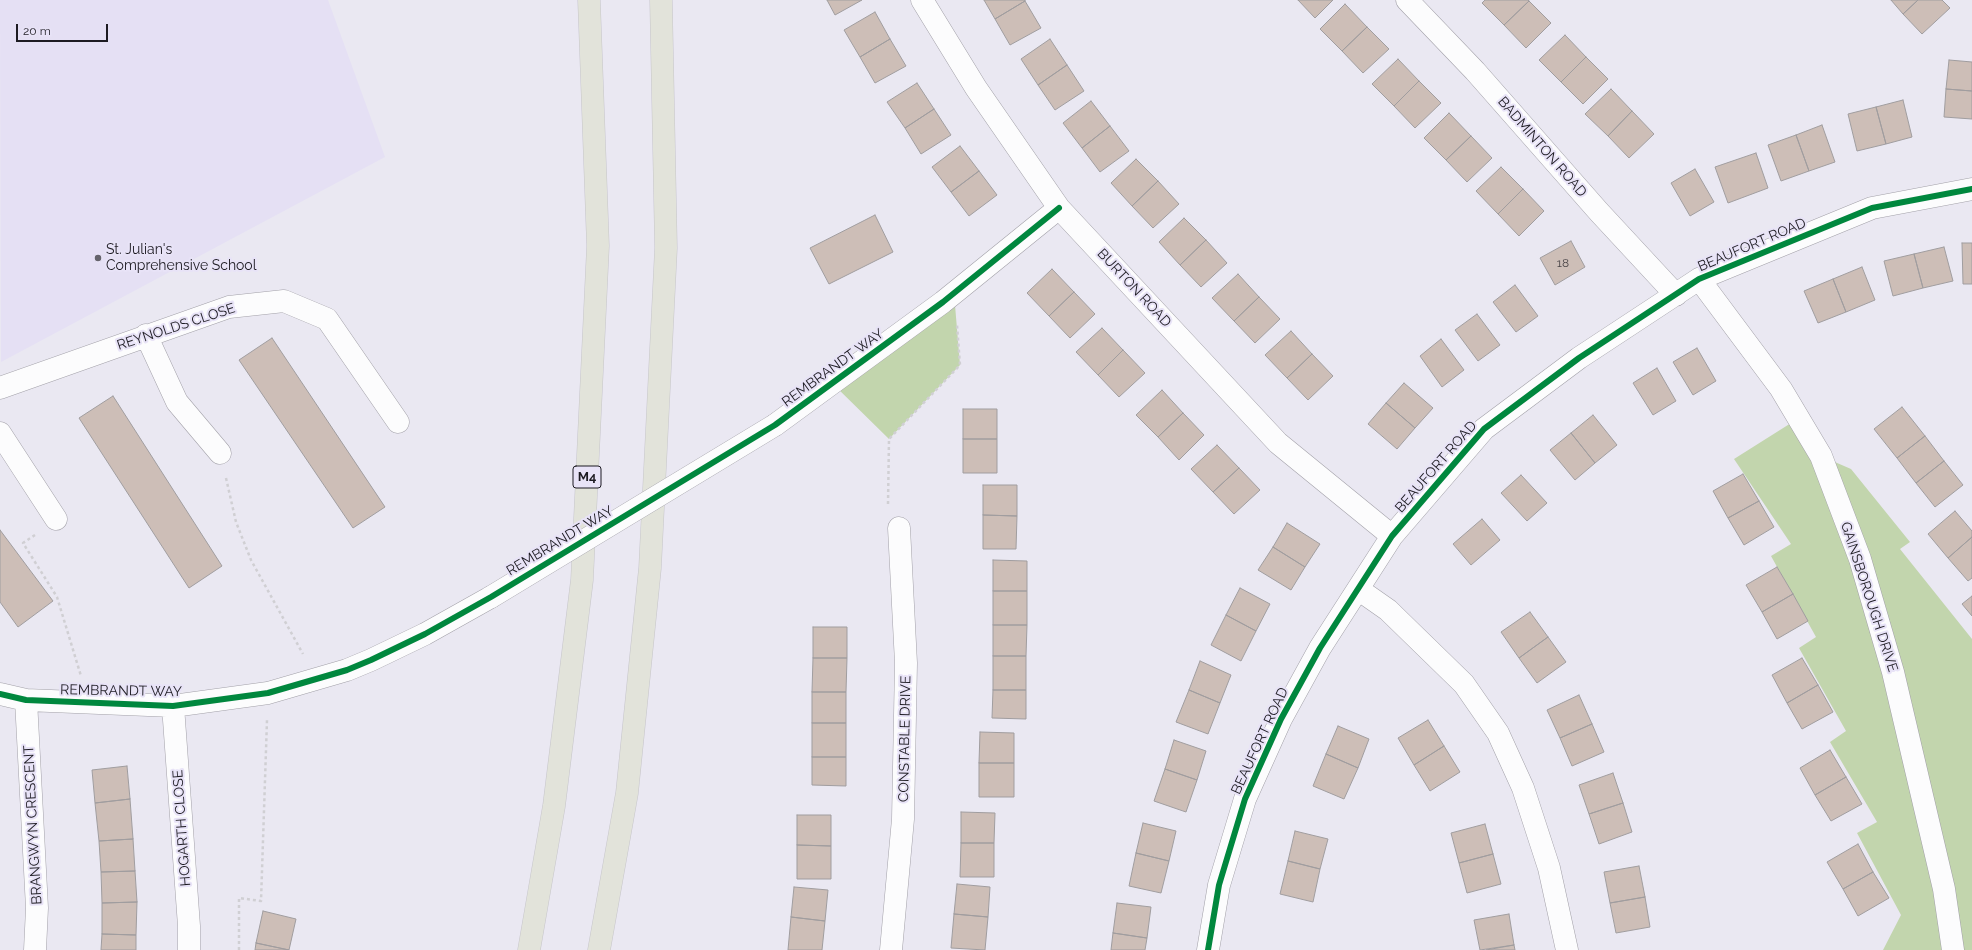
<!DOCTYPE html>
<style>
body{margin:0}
#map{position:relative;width:1972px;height:950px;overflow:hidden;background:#eae8f2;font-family:Raleway,sans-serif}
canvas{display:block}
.scale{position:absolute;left:16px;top:24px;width:92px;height:18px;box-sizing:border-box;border:2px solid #1d1b22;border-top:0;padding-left:5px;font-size:12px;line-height:14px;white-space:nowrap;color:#1d1b22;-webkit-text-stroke:3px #e8e3f7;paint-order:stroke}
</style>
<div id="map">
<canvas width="1972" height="950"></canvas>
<div class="scale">20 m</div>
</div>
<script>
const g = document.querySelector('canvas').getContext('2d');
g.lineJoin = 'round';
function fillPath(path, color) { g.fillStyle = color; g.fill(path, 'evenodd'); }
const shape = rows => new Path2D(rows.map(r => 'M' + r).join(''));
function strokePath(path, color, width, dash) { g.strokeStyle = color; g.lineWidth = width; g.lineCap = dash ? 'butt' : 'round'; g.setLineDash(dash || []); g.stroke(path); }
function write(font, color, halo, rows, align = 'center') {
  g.font = font + ' Raleway,sans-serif'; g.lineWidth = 4; g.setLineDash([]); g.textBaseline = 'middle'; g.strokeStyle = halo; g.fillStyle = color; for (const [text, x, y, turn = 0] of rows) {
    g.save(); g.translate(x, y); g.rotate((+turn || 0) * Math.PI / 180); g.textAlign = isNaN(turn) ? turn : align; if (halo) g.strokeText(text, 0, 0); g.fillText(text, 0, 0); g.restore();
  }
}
const built = shape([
 [0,0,328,0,385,157,1,362]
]);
const green = shape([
 [954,293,960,365,889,439,833,384],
 [1799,418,1821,456,1851,469,1910,542,1900,549,1972,639,1972,950,1883,950,1901,915,1857,833,1877,822,1830,742,1846,731,1799,648,1816,637,1771,556,1791,544,1734,459]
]);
const building = shape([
 [827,0,862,0,835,15,827,0],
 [984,0,1025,0,1025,1,995,19,984,0],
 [1298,0,1333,0,1315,18,1298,0],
 [1485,0,1528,0,1529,1,1504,25,1482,3,1485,0],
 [1891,0,1918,0,1903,14,1891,0],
 [1918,0,1942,0,1950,8,1922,34,1903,14,1918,0],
 [1025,1,1041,28,1010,45,995,19,1025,1],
 [1529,1,1551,23,1526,48,1504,25,1529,1],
 [1345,4,1367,27,1342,51,1320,29,1345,4],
 [875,12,890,39,860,57,844,30,875,12],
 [1367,27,1389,49,1363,73,1342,51,1367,27],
 [1565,35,1586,57,1561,82,1539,60,1565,35],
 [890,39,906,66,875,83,860,57,890,39],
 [1050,39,1067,65,1038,85,1021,59,1050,39],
 [1586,57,1608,79,1583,104,1561,82,1586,57],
 [1398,59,1419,81,1394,106,1372,84,1398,59],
 [1949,60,1972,62,1972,91,1946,89,1949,60],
 [1067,65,1084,91,1055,110,1038,85,1067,65],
 [1419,81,1441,103,1415,128,1394,106,1419,81],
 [917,83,934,109,905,128,887,102,917,83],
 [1611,89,1632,111,1608,136,1585,114,1611,89],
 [1946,89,1972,91,1972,119,1944,117,1946,89],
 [1903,100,1912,137,1886,144,1876,107,1903,100],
 [1091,101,1110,126,1082,148,1063,123,1091,101],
 [1876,107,1886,144,1857,151,1848,114,1876,107],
 [934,109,951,135,921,154,905,128,934,109],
 [1632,111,1654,134,1629,158,1608,136,1632,111],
 [1449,113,1471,136,1446,160,1424,138,1449,113],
 [1822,125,1835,162,1809,171,1796,135,1822,125],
 [1110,126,1129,151,1100,172,1082,148,1110,126],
 [1796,135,1809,171,1781,181,1768,145,1796,135],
 [1471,136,1492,158,1467,182,1446,160,1471,136],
 [960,146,979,171,951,192,932,167,960,146],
 [1756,153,1768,188,1728,203,1715,167,1756,153],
 [1136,159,1158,181,1132,206,1111,183,1136,159],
 [1501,167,1523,189,1498,214,1476,191,1501,167],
 [1695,169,1714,202,1690,216,1671,183,1695,169],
 [979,171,997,195,969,216,951,192,979,171],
 [1158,181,1179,204,1153,228,1132,206,1158,181],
 [1523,189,1544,211,1519,236,1498,214,1523,189],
 [875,215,893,252,829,284,810,248,875,215],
 [1184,218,1206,240,1180,265,1159,242,1184,218],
 [1206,240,1227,263,1201,287,1180,265,1206,240],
 [1571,241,1585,267,1555,285,1540,258,1571,241],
 [1962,243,1972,243,1972,284,1963,284,1962,243],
 [1944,247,1953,281,1923,288,1914,254,1944,247],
 [1914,254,1923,288,1893,296,1884,261,1914,254],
 [1862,267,1875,300,1846,312,1833,279,1862,267],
 [1052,269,1074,292,1049,316,1027,293,1052,269],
 [1238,274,1259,297,1234,321,1212,298,1238,274],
 [1833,279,1846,312,1818,323,1804,291,1833,279],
 [1515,285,1538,316,1516,332,1493,302,1515,285],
 [1074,292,1095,314,1070,338,1049,316,1074,292],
 [1259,297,1280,319,1255,343,1234,321,1259,297],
 [1477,314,1500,345,1478,361,1455,330,1477,314],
 [1102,328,1123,350,1098,375,1076,352,1102,328],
 [1291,331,1312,354,1287,378,1265,355,1291,331],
 [272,338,385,507,353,528,239,360,272,338],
 [1441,339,1464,370,1442,387,1420,356,1441,339],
 [1697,348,1716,381,1693,395,1673,362,1697,348],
 [1123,350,1145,373,1119,397,1098,375,1123,350],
 [1312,354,1333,376,1308,400,1287,378,1312,354],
 [1657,368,1676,401,1653,415,1633,383,1657,368],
 [1404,383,1433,408,1415,428,1386,403,1404,383],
 [1162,390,1183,413,1158,437,1136,415,1162,390],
 [113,396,222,566,189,588,79,418,113,396],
 [1386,403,1415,428,1397,449,1368,424,1386,403],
 [1902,407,1925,436,1897,458,1874,429,1902,407],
 [963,409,997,409,997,439,963,439,963,409],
 [1183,413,1204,435,1179,460,1158,437,1183,413],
 [1593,415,1617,445,1595,463,1571,433,1593,415],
 [1571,433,1595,463,1575,480,1550,450,1571,433],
 [1925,436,1944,461,1916,483,1897,458,1925,436],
 [963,439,997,439,997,473,963,473,963,439],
 [1217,445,1239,468,1213,492,1191,469,1217,445],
 [1944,461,1963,485,1935,507,1916,483,1944,461],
 [1239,468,1260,490,1234,514,1213,492,1239,468],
 [1743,474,1759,501,1728,518,1713,491,1743,474],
 [1521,475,1547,503,1527,521,1501,493,1521,475],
 [983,485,1017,485,1017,516,983,515,983,485],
 [1759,501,1774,527,1744,545,1728,518,1759,501],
 [1955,511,1972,531,1972,537,1948,558,1928,534,1955,511],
 [983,515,1017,516,1016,549,983,549,983,515],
 [1482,519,1500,540,1471,565,1453,544,1482,519],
 [1287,523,1320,544,1305,567,1273,547,1287,523],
 [0,530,53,601,18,627,0,602,0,530],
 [1972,537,1972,578,1968,581,1948,558,1972,537],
 [1273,547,1305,567,1291,590,1258,570,1273,547],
 [993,560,1027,561,1027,591,993,591,993,560],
 [1777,567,1793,594,1762,612,1746,585,1777,567],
 [1240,588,1270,604,1256,631,1226,615,1240,588],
 [993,591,1027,591,1027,625,993,625,993,591],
 [1793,594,1808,621,1777,639,1762,612,1793,594],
 [1972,596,1972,616,1962,604,1972,596],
 [1530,612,1548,637,1519,658,1501,632,1530,612],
 [1226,615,1256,631,1241,661,1211,645,1226,615],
 [993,625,1027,625,1026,656,993,656,993,625],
 [813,627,847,627,847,658,813,658,813,627],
 [1548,637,1566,662,1537,683,1519,658,1548,637],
 [993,656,1026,656,1026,690,993,690,993,656],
 [813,658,847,658,846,692,812,692,813,658],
 [1802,658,1818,685,1787,703,1772,675,1802,658],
 [1200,661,1231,675,1220,703,1189,690,1200,661],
 [1818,685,1833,712,1802,729,1787,703,1818,685],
 [993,690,1026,690,1026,719,992,718,993,690],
 [1189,690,1220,703,1208,734,1176,722,1189,690],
 [812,692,846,692,846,723,812,723,812,692],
 [1579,695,1592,724,1560,738,1547,710,1579,695],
 [1428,720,1444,746,1414,765,1398,738,1428,720],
 [812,723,846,723,846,757,812,757,812,723],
 [1592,724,1604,752,1572,766,1560,738,1592,724],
 [1338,726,1369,739,1358,768,1326,754,1338,726],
 [980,732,1014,733,1014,763,979,763,980,732],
 [1174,740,1206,751,1197,780,1165,769,1174,740],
 [1444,746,1460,772,1430,791,1414,765,1444,746],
 [1830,750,1846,777,1815,795,1800,768,1830,750],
 [1326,754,1358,768,1344,799,1313,786,1326,754],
 [812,757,846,757,846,786,812,785,812,757],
 [979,763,1014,763,1014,797,979,797,979,763],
 [127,766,130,799,95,803,92,770,127,766],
 [1165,769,1197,780,1186,812,1154,801,1165,769],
 [1613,773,1623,803,1589,814,1579,785,1613,773],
 [1846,777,1862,804,1831,821,1815,795,1846,777],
 [130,799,133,839,99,841,95,803,130,799],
 [1623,803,1632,832,1599,844,1589,814,1623,803],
 [961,812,995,813,994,843,961,843,961,812],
 [797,815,831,815,831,846,797,845,797,815],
 [1143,823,1176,831,1169,861,1136,853,1143,823],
 [1485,824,1493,854,1459,863,1451,833,1485,824],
 [1295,831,1328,839,1320,869,1288,861,1295,831],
 [133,839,135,871,101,872,99,841,133,839],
 [961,843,994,843,994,877,960,877,961,843],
 [1858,844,1873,872,1843,889,1827,862,1858,844],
 [797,845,831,846,831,879,797,879,797,845],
 [1136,853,1169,861,1161,893,1129,886,1136,853],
 [1493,854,1501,884,1467,893,1459,863,1493,854],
 [1288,861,1320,869,1313,902,1280,894,1288,861],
 [1639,866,1645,897,1610,903,1604,872,1639,866],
 [135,871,137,902,102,903,101,872,135,871],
 [1873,872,1889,898,1858,916,1843,889,1873,872],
 [957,884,990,887,988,917,954,914,957,884],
 [794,887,828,890,825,921,791,917,794,887],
 [1645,897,1650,927,1616,933,1610,903,1645,897],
 [137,902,136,935,102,934,102,903,137,902],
 [1117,903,1151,907,1147,938,1113,933,1117,903],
 [263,911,296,919,289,950,256,943,263,911],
 [954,914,988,917,985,950,951,948,954,914],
 [1509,914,1514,945,1480,950,1474,920,1509,914],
 [791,917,825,921,822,950,788,950,791,917],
 [1113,933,1147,938,1145,950,1111,950,1113,933],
 [102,934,136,935,136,950,101,950,102,934],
 [256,943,289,950,255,950,256,943],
 [1514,945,1515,950,1486,950,1514,945]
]);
const path = shape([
 [226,478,236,522,251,560,303,654],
 [888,504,889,439,960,365,957,325],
 [35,535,23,543,57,597,81,676],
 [239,950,239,898,261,901,267,720]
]);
const minor = shape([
 [922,0,976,88,1059,208,1278,443,1392,536],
 [1407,0,1475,71,1599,212,1676,295],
 [1699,279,1781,389,1821,456,1860,559,1893,672,1944,889,1953,950],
 [146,335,177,402,220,453],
 [0,388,229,307,284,301,327,319,398,422],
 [775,425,943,302,1059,208],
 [0,433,56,519],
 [1358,589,1388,610,1464,684,1498,733,1523,788,1549,868,1567,950],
 [0,694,26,700,173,706,268,693,347,670,371,660,425,634,491,597],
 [26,700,37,908,35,950],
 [173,706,189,926,189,950],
 [891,950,903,819,906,663,899,528],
 [1208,950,1219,885,1245,799,1281,719,1320,648,1392,536,1484,429,1579,358,1699,279,1872,208,1972,189]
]);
const highway = shape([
 [529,950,554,806,582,580,598,246,589,0],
 [599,950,627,793,650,568,666,248,661,0]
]);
const minorBridge = shape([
 [491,597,775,425]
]);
const cycleway = shape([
 [0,694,26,700,173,706,268,693,347,670,371,660,425,634,491,597,775,425,943,302,1059,208],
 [1208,950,1219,885,1245,799,1281,719,1320,648,1392,536,1484,429,1579,358,1699,279,1872,208,1972,189]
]);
const markers = [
 [98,258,4,"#65636b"]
];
const numberNames = [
 ["18",1563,263]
];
const shields = [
 [587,477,28]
];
const shieldNames = [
 ["M4",587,477]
];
const streetNames = [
 ["BADMINTON ROAD",1542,147,49],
 ["BEAUFORT ROAD",1752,245,-23],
 ["BURTON ROAD",1134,288,47],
 ["REYNOLDS CLOSE",176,327,-18],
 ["REMBRANDT WAY",833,368,-36],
 ["BEAUFORT ROAD",1436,467,-49],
 ["REMBRANDT WAY",560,541,-31],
 ["GAINSBOROUGH DRIVE",1869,597,72],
 ["REMBRANDT WAY",121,691,1],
 ["CONSTABLE DRIVE",905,739,-89],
 ["BEAUFORT ROAD",1260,741,-65],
 ["BRANGWYN CRESCENT",33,825,-93],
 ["HOGARTH CLOSE",182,828,-94]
];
const poiNames = [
 ["St. Julian's",106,250],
 ["Comprehensive School",106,266]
];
fillPath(built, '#e5e0f4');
fillPath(green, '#c2d5ad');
fillPath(building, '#cdbeb7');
strokePath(building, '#a09d9f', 1);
strokePath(minor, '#a2a0a8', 23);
strokePath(highway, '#c6c5ca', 23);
strokePath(path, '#d0cfd3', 2.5, [3, 3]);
strokePath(minor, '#fcfcfd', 22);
strokePath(highway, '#e2e3da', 22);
strokePath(minorBridge, '#a2a0a8', 23, []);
strokePath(minorBridge, '#fcfcfd', 22);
strokePath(cycleway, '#00873e', 6);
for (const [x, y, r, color] of markers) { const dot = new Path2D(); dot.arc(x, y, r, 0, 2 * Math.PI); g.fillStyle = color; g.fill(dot); strokePath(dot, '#e8e3f7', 1.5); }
write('12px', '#494447', null, numberNames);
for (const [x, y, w] of shields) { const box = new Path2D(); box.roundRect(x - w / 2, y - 11, w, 22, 3); g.fillStyle = '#e8e3f7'; g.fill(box); strokePath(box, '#1d1b22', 1); }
write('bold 13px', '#1d1b22', null, shieldNames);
write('14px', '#1d1b22', '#e8e3f7', streetNames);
write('14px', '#1d1b22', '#e8e3f7', poiNames, 'left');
</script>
